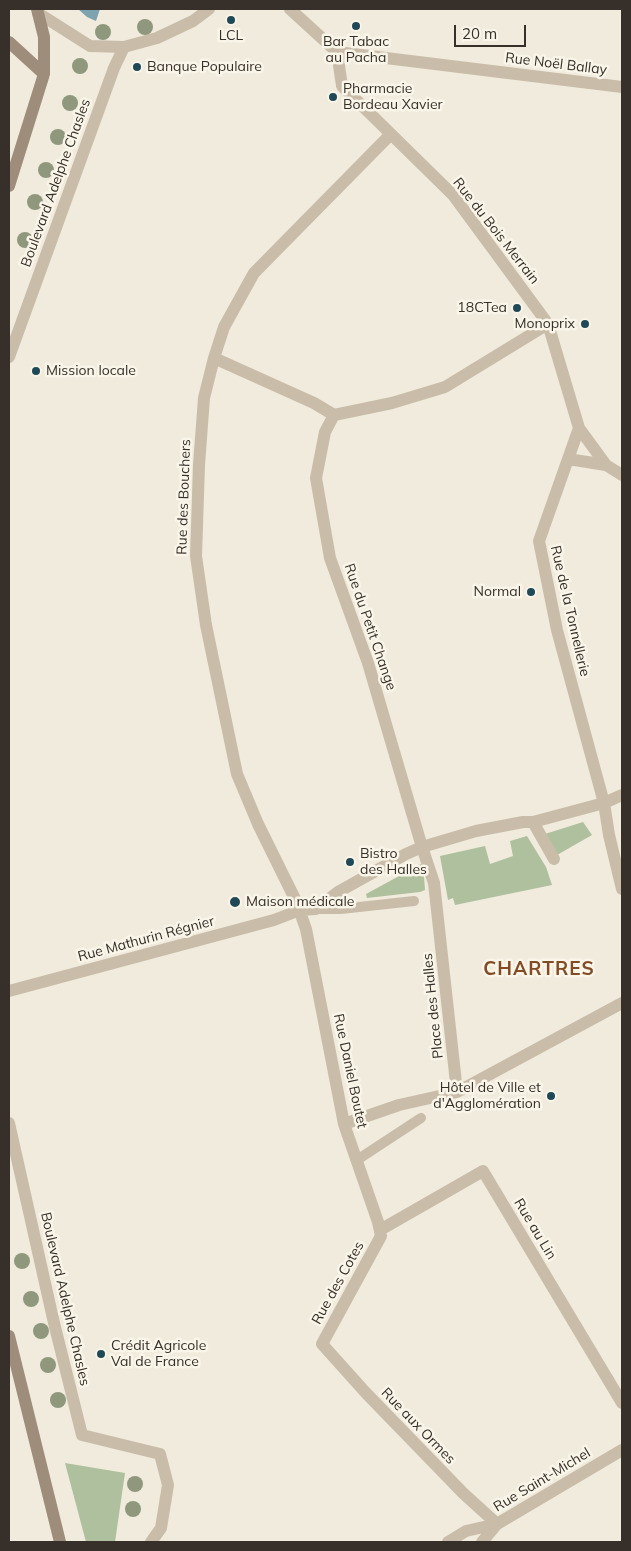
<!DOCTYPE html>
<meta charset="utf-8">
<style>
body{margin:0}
#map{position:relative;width:631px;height:1551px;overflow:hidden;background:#f1ebdd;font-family:Mulish,sans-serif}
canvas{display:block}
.frame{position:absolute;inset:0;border:10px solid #372f29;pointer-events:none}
.scale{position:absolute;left:454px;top:25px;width:72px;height:22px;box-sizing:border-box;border:2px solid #372f29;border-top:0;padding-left:6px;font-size:15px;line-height:18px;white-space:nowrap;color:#372f29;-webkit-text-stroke:4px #f9f5e9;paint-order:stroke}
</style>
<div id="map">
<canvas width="631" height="1551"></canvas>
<div class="frame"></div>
<div class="scale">20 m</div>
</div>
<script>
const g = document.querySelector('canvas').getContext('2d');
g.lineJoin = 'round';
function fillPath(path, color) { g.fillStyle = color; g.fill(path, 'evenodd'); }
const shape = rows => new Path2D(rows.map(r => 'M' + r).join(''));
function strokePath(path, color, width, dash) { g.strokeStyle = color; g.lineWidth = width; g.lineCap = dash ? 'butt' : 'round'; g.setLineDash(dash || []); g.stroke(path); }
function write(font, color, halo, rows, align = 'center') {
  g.font = font + ' Mulish,sans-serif'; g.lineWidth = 5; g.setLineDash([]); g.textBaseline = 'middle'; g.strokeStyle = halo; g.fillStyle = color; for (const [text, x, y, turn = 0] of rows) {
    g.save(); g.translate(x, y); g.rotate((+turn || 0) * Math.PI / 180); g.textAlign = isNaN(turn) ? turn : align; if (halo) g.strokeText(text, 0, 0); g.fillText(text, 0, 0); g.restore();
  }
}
const green = shape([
 [583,822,592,835,557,855,545,834],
 [527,836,546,867,552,885,455,905,453,898,448,900,440,856,485,846,490,864,513,856,510,841],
 [423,863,425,890,420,892,367,898,366,894],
 [65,1463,125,1473,115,1542,86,1542]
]);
const water = shape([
 [78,9,100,9,96,21,87,17]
]);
const lane = shape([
 [316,909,341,909,414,901],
 [357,1160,421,1118]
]);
const street = shape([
 [290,9,337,52],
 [38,13,90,46,124,47,157,38,193,21,209,9],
 [337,52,342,86,453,195,548,324,579,428,606,465,622,475],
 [337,52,622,87],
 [391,134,254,273,224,327,214,358,204,398,199,465,196,556,206,625,237,774,258,824,296,901,306,929,344,1124,378,1222,381,1236,322,1344,366,1393,463,1493,497,1524],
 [9,357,114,68,124,47],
 [214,358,314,403,334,415,392,403,445,387,548,324],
 [334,415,325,432,316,478,330,558,368,663,422,847,434,883,457,1092],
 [579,428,539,541,557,630,604,803,609,835,622,889],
 [568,459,606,465],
 [533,822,554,859],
 [9,991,274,920,300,910,316,909,338,892,406,854,422,847,476,831,523,822,533,822,604,803,622,795],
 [9,1123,54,1323,82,1435,160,1454,168,1485,161,1528,151,1542],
 [344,1124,399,1105,457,1092,622,1003],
 [380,1230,483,1171,622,1403],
 [448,1542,466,1531,497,1524,622,1450],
 [482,1542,497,1524]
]);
const secondary = shape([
 [9,42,44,74],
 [9,186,44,74,44,37,37,9],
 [9,1336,60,1542]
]);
const trees = [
 [145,27],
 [103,32],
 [80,66],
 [70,103],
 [58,137],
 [46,170],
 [35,202],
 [25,240],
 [22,1261],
 [31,1299],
 [41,1331],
 [48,1365],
 [58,1400],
 [135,1484],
 [133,1509]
];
const markers = [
 [231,20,5,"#204957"],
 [356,26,5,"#204957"],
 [137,67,5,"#204957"],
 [333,97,5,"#204957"],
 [517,308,5,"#204957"],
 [585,324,5,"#204957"],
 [36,371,5,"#204957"],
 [531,592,5,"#204957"],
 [350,862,5,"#204957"],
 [235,902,6,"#204957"],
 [551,1096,5,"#204957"],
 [101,1354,5,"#204957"]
];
const poiNames = [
 ["LCL",231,36,"center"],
 ["Bar Tabac",356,42,"center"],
 ["au Pacha",356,58,"center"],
 ["Banque Populaire",147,67],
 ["Pharmacie",343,89],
 ["Bordeau Xavier",343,105],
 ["18CTea",507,308,"right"],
 ["Monoprix",575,324,"right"],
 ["Mission locale",46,371],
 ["Normal",521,592,"right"],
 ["Bistro",360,854],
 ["des Halles",360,870],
 ["Maison médicale",246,902],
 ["Hôtel de Ville et",541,1088,"right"],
 ["d'Agglomération",541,1104,"right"],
 ["Crédit Agricole",111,1346],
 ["Val de France",111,1362]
];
const streetNames = [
 ["Rue Noël Ballay",556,64,7],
 ["Boulevard Adelphe Chasles",56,183,-70],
 ["Rue du Bois Merrain",496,231,52],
 ["Rue des Bouchers",184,497,-88],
 ["Rue de la Tonnellerie",570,611,77],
 ["Rue du Petit Change",370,627,71],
 ["Rue Mathurin Régnier",146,939,-15],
 ["Place des Halles",433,1006,-96],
 ["Rue Daniel Boutet",350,1071,78],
 ["Rue au Lin",535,1229,59],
 ["Rue des Cotes",338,1283,-61],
 ["Boulevard Adelphe Chasles",65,1299,77],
 ["Rue aux Ormes",418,1426,46],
 ["Rue Saint-Michel",542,1480,-31]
];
const districtNames = [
 ["CHARTRES",539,969]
];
fillPath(green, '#aec09d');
fillPath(water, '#7da3ae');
strokePath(lane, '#c9bda9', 10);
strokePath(street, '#c9bda9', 12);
strokePath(secondary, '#9d8d7a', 12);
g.fillStyle = '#8f987c';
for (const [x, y] of trees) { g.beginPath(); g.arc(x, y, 8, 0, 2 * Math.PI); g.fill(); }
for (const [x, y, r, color] of markers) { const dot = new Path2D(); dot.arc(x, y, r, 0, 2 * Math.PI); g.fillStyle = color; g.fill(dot); strokePath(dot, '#f9f5e9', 2); }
write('14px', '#372f29', '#f9f5e9', poiNames, 'left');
write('14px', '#372f29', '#f9f5e9', streetNames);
g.letterSpacing = '1px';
write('bold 19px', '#834b24', '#f9f5e9', districtNames);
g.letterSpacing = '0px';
</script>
